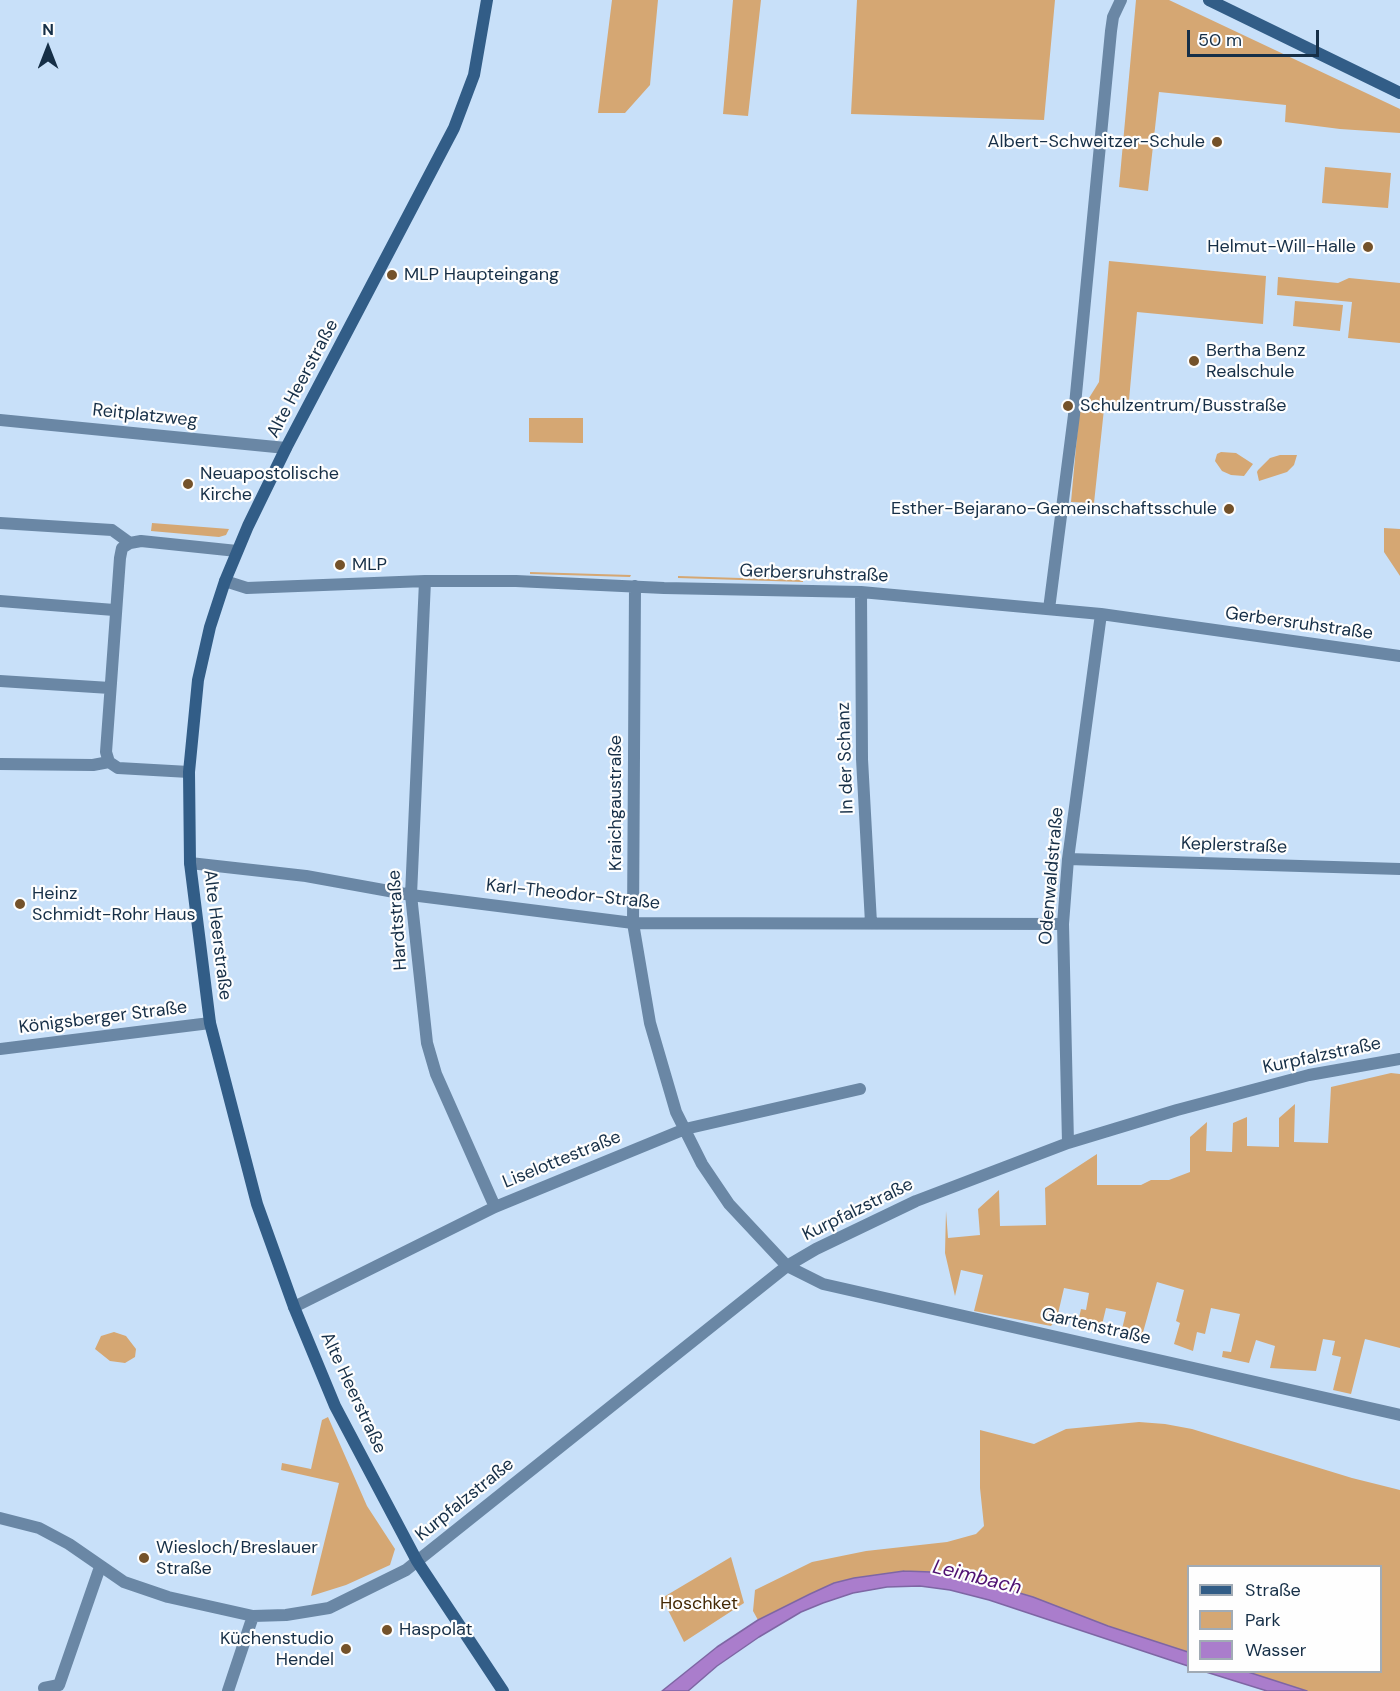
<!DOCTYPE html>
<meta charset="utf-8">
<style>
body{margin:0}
#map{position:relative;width:1400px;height:1691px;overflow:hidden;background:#c8e0f9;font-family:"DM Sans",sans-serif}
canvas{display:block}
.legend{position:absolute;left:1187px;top:1565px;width:195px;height:108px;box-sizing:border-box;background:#fefefe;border:2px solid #a1abb5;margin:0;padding:8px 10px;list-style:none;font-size:18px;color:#162f47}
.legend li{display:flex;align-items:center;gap:12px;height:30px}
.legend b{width:30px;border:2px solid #a1abb5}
.north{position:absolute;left:18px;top:18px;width:60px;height:60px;-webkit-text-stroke:4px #fefefe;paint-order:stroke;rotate:0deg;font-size:16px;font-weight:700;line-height:24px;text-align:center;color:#162f47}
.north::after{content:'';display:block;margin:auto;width:21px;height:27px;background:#162f47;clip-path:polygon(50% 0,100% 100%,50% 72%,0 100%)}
.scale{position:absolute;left:1187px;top:30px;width:132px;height:27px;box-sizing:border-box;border:3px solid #162f47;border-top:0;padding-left:8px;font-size:18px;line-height:21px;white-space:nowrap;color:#162f47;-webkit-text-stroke:4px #fefefe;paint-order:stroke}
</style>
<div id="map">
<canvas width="1400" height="1691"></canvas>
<ul class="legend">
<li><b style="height:8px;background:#325d87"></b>Straße</li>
<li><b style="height:16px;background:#d5a773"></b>Park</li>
<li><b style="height:16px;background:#aa7dcc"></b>Wasser</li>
</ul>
<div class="north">N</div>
<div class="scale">50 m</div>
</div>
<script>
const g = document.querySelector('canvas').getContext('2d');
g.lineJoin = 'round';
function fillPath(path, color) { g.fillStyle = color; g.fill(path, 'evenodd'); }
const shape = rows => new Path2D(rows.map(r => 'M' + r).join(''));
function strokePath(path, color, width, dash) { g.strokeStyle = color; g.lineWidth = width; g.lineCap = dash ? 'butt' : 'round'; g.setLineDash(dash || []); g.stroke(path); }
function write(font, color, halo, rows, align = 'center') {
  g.font = font + ' "DM Sans",sans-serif'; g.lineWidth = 4.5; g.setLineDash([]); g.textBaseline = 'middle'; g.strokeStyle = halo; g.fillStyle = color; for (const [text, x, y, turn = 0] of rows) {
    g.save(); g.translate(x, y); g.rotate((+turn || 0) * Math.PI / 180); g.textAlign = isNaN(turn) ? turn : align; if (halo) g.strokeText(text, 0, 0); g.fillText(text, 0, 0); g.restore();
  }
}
const green = shape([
 [612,0,658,0,650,85,625,113,598,113],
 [733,0,761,0,748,116,723,114],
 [857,0,1055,0,1044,120,851,114],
 [1136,0,1169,0,1400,109,1400,133,1340,129,1285,122,1286,105,1159,92,1148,191,1119,187],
 [1325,167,1391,173,1388,208,1322,203],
 [1109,261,1266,276,1263,324,1137,312,1128,411,1104,409,1094,503,1071,502,1079,414,1099,382],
 [1278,277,1338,283,1349,278,1400,283,1400,343,1348,338,1352,302,1277,295],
 [1295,301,1343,305,1340,331,1293,326],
 [529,418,583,418,583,443,529,442],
 [1221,452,1236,453,1253,464,1244,476,1231,475,1222,471,1215,461,1217,454],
 [1280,455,1297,455,1294,465,1287,472,1259,481,1257,472,1258,470,1270,458],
 [152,523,229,529,226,535,219,537,151,531],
 [1384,528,1400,529,1400,576,1384,552],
 [530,572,631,575,630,577,530,574],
 [678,576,803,580,803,582,678,578],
 [1391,1073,1400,1074,1400,1348,1365,1339,1351,1394,1333,1390,1341,1357,1332,1355,1335,1341,1323,1339,1316,1371,1270,1368,1275,1346,1256,1340,1249,1363,1222,1357,1223,1351,1231,1352,1240,1314,1211,1308,1205,1334,1197,1332,1193,1351,1174,1344,1180,1323,1176,1321,1184,1290,1157,1282,1142,1336,1120,1338,1126,1312,1106,1308,1100,1333,1078,1322,1081,1309,1086,1310,1089,1293,1064,1288,1057,1318,1051,1326,974,1311,983,1275,961,1270,955,1296,945,1253,946,1211,948,1238,980,1235,978,1209,999,1190,1000,1226,1046,1225,1045,1188,1097,1154,1097,1185,1141,1185,1151,1180,1169,1180,1190,1172,1190,1137,1207,1122,1206,1151,1232,1152,1233,1123,1247,1117,1247,1146,1279,1147,1279,1118,1295,1104,1294,1142,1328,1143,1331,1087],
 [114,1332,126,1336,136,1349,135,1357,125,1363,110,1361,95,1349,101,1336],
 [328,1417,367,1506,395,1549,390,1565,346,1585,311,1596,339,1483,281,1470,282,1463,311,1469,322,1420],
 [1139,1422,1165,1424,1192,1429,1352,1478,1400,1490,1400,1691,1307,1691,1248,1672,1380,1672,1380,1566,1188,1566,1188,1652,1108,1626,1033,1597,1000,1586,931,1572,904,1571,854,1578,834,1583,758,1620,753,1611,755,1590,812,1562,866,1551,947,1542,976,1534,984,1526,980,1488,980,1430,1034,1444,1066,1429],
 [731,1557,744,1603,684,1642,662,1598]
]);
const water = shape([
 [904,1571,931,1572,976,1580,1033,1597,1108,1626,1188,1652,1188,1666,989,1600,950,1590,920,1586,887,1587,853,1593,823,1603,801,1612,759,1637,717,1666,688,1691,662,1691,717,1647,758,1620,810,1594,834,1583,854,1578,904,1571],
 [1206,1672,1248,1672,1307,1691,1267,1691,1206,1672]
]);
const street = shape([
 [0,420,286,448],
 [0,523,112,530,130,543],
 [225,581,247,588,425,581,516,581,664,588,861,592,1101,614,1400,656],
 [425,581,411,895,427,1043,436,1074,495,1207],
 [635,586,633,923,650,1023,676,1112,702,1164,729,1204,787,1266,823,1284,1400,1415],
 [861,592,862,759,871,923],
 [0,601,114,610],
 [1049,609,1074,415,1111,31,1113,17,1121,0],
 [0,681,110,688],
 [0,764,93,765,109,762],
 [189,772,118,768,109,762,106,752,120,558,122,548,130,543,141,541,237,551],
 [1068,859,1400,869],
 [190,863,306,876,411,895,633,923,1063,924],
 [0,1049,210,1023],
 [1068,1143,1063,924,1068,859,1101,614],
 [294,1307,495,1207,685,1129,860,1089],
 [0,1518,39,1528,69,1544,124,1582,168,1597,253,1616,286,1615,329,1608,406,1570,787,1266,816,1249,916,1201,1068,1143,1177,1110,1309,1075,1400,1059],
 [44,1688,59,1685,100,1567],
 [228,1691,253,1616]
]);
const secondary = shape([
 [487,0,474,75,454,128,286,448,248,526,225,581,210,627,198,680,189,772,190,863,210,1023,257,1204,294,1307,335,1406,417,1561,503,1691],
 [1209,0,1400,93]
]);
const markers = [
 [1217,142,6,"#74522a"],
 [1368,247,6,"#74522a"],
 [392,275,6,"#74522a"],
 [1194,361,6,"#74522a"],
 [1068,406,6,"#74522a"],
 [188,484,6,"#74522a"],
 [1229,509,6,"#74522a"],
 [340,565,6,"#74522a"],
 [20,904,6,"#74522a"],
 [144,1558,6,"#74522a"],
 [387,1630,6,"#74522a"],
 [346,1649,6,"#74522a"]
];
const poiNames = [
 ["Albert-Schweitzer-Schule",1205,142,"right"],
 ["Helmut-Will-Halle",1356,247,"right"],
 ["MLP Haupteingang",404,275],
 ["Bertha Benz",1206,351],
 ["Realschule",1206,372],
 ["Schulzentrum/Busstraße",1080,406],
 ["Neuapostolische",200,474],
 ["Kirche",200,495],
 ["Esther-Bejarano-Gemeinschaftsschule",1217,509,"right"],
 ["MLP",352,565],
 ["Heinz",32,894],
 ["Schmidt-Rohr Haus",32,915],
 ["Wiesloch/Breslauer",156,1548],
 ["Straße",156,1569],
 ["Haspolat",399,1630],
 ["Küchenstudio",334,1639,"right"],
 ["Hendel",334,1660,"right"]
];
const streetNames = [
 ["Alte Heerstraße",303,379,-62],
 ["Reitplatzweg",145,416,6],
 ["Gerbersruhstraße",814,574,2],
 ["Gerbersruhstraße",1299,624,8],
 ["In der Schanz",846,758,-92],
 ["Kraichgaustraße",616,803,-90],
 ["Keplerstraße",1234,846,2],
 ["Odenwaldstraße",1052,876,-85],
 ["Karl-Theodor-Straße",573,895,6],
 ["Hardtstraße",398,920,-94],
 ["Alte Heerstraße",217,935,83],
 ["Königsberger Straße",103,1018,-7],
 ["Kurpfalzstraße",1322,1056,-12],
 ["Liselottestraße",562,1160,-22],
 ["Kurpfalzstraße",858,1210,-26],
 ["Gartenstraße",1096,1327,13],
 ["Alte Heerstraße",353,1393,65],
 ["Kurpfalzstraße",465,1500,-39]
];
const parkNames = [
 ["Hoschket",699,1604]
];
const waterNames = [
 ["Leimbach",977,1578,14]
];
fillPath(green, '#d5a773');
fillPath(water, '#aa7dcc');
strokePath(water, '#7e66a4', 1.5);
strokePath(street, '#6a87a5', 12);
strokePath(secondary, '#325d87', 12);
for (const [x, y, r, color] of markers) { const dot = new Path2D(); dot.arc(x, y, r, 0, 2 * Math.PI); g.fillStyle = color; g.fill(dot); strokePath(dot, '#fefefe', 2); }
write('18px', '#162f47', '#fefefe', poiNames, 'left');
write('18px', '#162f47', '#fefefe', streetNames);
write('18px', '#432905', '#fefefe', parkNames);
write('italic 20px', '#4f1071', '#fefefe', waterNames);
</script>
